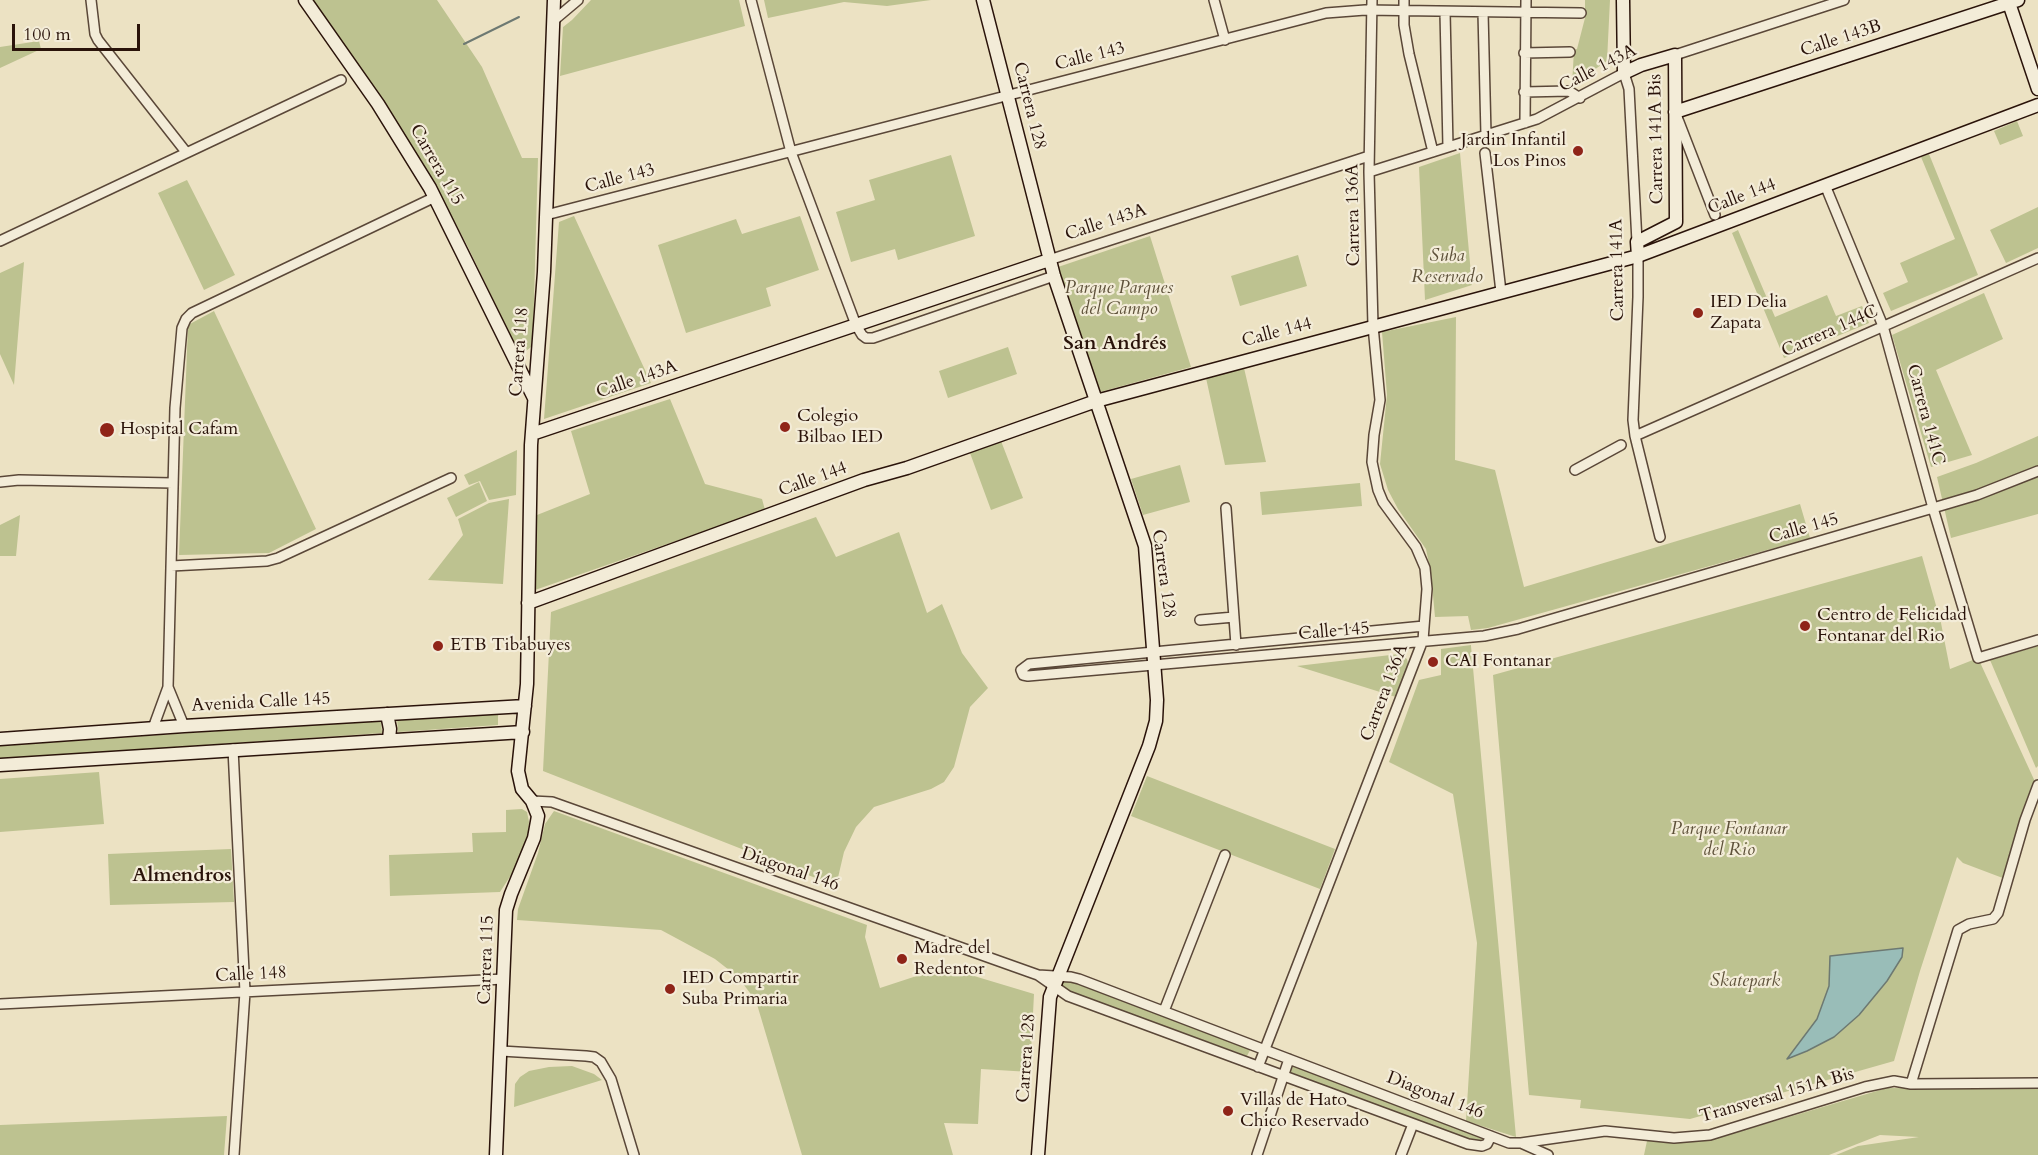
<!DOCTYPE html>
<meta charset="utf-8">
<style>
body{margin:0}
#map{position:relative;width:2038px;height:1155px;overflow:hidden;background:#ece2c3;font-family:Cardo,serif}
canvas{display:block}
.scale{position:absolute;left:12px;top:24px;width:128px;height:27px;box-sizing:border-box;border:3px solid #2a130a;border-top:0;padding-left:8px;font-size:18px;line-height:21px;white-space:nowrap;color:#2a130a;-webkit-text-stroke:4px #f3ecd8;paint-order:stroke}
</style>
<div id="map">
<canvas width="2038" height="1155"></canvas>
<div class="scale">100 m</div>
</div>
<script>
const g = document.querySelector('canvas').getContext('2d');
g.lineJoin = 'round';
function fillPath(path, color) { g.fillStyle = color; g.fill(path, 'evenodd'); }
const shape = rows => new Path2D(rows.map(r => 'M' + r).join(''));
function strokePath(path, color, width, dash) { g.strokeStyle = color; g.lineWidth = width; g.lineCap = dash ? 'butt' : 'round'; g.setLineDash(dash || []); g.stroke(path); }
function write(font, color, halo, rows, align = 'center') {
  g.font = font + ' Cardo,serif'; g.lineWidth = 4.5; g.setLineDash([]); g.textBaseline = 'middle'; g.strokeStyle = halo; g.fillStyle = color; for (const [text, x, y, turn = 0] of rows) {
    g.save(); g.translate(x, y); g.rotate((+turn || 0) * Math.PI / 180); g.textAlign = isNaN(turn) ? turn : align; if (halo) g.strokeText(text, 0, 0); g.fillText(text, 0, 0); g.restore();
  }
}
const green = shape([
 [312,0,437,0,482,67,522,158,538,158,533,336,531,347,526,351,521,352,516,347,468,247,430,175,373,87],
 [591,0,739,0,745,26,560,76,563,27,572,20],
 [764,0,931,0,887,6,844,2,768,18],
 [1585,0,1610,0,1607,61,1572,85,1574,50,1577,49,1585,18],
 [39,41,41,49,0,68,0,47],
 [2017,121,2023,136,2000,145,1994,131],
 [1460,153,1472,285,1425,300,1419,167],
 [1929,154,1978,275,1891,311,1883,293,1908,282,1900,263,1955,239,1921,157],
 [951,155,975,236,898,260,895,249,851,262,836,212,875,200,869,180],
 [187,180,235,275,204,290,158,193],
 [2038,207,2038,248,2006,263,1990,230],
 [574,216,651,383,544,419,559,222],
 [800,216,819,270,766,288,771,306,686,333,658,245,736,219,742,234],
 [1738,230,1775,317,1827,295,1836,316,1862,306,1869,323,1784,358,1732,233],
 [1150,236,1191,367,1100,392,1058,267],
 [1298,255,1307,286,1240,306,1231,276],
 [24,262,14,385,0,354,0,273],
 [1984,293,2003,339,1936,370,1972,455,1931,467,1892,335],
 [214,311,316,529,269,553,179,555,188,325],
 [1456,317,1455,460,1495,470,1524,587,1800,504,1810,538,1488,628,1471,630,1468,616,1435,617,1431,574,1426,549,1398,509,1388,490,1380,464,1387,395,1382,332],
 [1008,347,1017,374,948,398,939,371],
 [1244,368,1266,462,1225,465,1206,378],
 [670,399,705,484,762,499,765,510,535,590,537,515,590,494,571,431],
 [2038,436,2038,514,1951,538,1937,477,1976,463],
 [1001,441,1023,498,991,510,970,453],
 [517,450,516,495,489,500,480,481,469,485,464,475],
 [1180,465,1190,502,1143,515,1131,479],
 [479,482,487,501,456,517,447,498],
 [1360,483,1362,506,1262,515,1260,492],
 [509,499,503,584,428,580,463,535,458,519,489,503],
 [20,515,16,556,0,556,0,525],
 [816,517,836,557,899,532,927,613,942,604,962,653,988,688,970,707,954,767,944,782,931,789,874,807,856,827,844,852,836,886,543,771,551,612],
 [1922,556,1941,623,1950,669,1978,658,2037,786,2008,880,1963,863,1957,857,1920,971,1894,1061,1690,1119,1580,1108,1581,1100,1529,1095,1493,675],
 [1471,645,1471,646,1516,1137,1466,1121,1477,943,1453,794,1389,762,1419,680,1441,675,1441,649],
 [2038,646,2038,766,2036,768,1990,660],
 [1399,654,1407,659,1409,668,1396,697,1297,666],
 [498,713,498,725,398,732,397,718],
 [381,720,382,733,0,759,0,746],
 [99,772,104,824,0,832,0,779],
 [1147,776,1335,849,1320,889,1131,816],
 [522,809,527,812,529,822,527,843,522,858,500,892,390,896,389,855,473,852,472,833,506,832,506,810],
 [554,811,867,925,865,937,880,988,944,967,1034,994,1030,1072,981,1069,978,1124,944,1123,953,1155,802,1155,756,1001,738,977,715,959,661,930,517,920,518,909,538,853,545,824],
 [231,849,234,902,110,905,108,854],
 [1063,981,1088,986,1251,1048,1247,1056,1061,988],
 [1293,1065,1484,1137,1485,1140,1481,1143,1468,1139,1291,1074,1288,1071,1290,1066],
 [572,1066,594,1074,602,1080,514,1107,515,1084,520,1077,529,1071,549,1067],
 [1887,1088,2038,1089,2038,1155,1836,1155,1858,1146,1919,1137,1880,1135,1829,1155,1644,1155,1647,1141,1711,1140],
 [227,1116,224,1155,0,1155,0,1125]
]);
const water = shape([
 [1903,948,1902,957,1887,981,1859,1015,1834,1037,1807,1051,1787,1059,1817,1019,1829,986,1830,956,1903,948]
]);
const stream = shape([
 [464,44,519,17]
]);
const street = shape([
 [91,0,95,34,98,40,186,152],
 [751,0,791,152,856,325,862,335,866,338,873,338,1054,276],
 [1214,0,1225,40],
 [1404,0,1404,25,1409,54,1433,152],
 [1445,12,1448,147],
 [1483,12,1486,135],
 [553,21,578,0],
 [1524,53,1570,52],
 [1675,55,1844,0],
 [1524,92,1569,91,1580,98],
 [1677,117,1715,215],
 [1525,123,1526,0],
 [1485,153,1501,292],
 [1369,172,1537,119,1624,73,1629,89,1637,242],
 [1825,185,1883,326,1933,508,1978,658,2038,640],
 [546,215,1326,13,1365,10,1581,13],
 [0,241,341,80],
 [1638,256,1638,297,1633,420,1635,436,1660,537],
 [1049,260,1369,156],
 [1635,436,2038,258],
 [1575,470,1621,445],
 [0,482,19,480,173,483],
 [1226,508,1236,645],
 [171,566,267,561,278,558,451,478],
 [1200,620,1234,617],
 [1424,626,1029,664,1021,670,1023,675,1028,676,1484,636,1518,629,1933,508,1977,495,2038,471],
 [168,687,184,726],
 [153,728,168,687,175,408,182,328,186,319,192,313,435,197],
 [233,749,245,992,234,1155],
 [532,801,552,802,1038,975,1071,977,1079,979,1509,1143,1521,1143,1605,1131,1674,1138,1710,1135,1865,1087,1894,1081,1911,1084,2038,1083],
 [1038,975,1068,996,1468,1144,1482,1146,1487,1144,1491,1136],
 [0,1004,504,979],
 [1164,1011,1225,855],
 [501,1051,586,1056,594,1057,601,1062,611,1079,634,1155],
 [1258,1067,1423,640,1427,589,1425,568,1416,547,1383,502,1378,490,1372,462,1374,435,1380,400,1373,326,1369,172,1372,0],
 [1911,1084,1958,930,1969,924,1993,919,1998,913,2025,820,2038,785],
 [1521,1143,1548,1155],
 [1257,1155,1289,1059],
 [1401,1155,1413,1124]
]);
const secondary = shape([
 [305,0,378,104,430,188,534,398],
 [983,0,1054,276,1145,546,1157,700,1156,721,1149,746,1050,997,1038,1155],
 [1623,0,1624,73,1641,65,1675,55,1676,222,1637,242,1638,256],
 [2009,3,2038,89],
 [1675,112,2018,0],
 [532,434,1049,260],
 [528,603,864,480,907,468,1096,401,1638,256,2038,105],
 [387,714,390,729,389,739],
 [0,739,184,726,525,706],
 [0,765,523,732],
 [496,1155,506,910,511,894,534,838,538,816,532,801,522,789,518,771,527,684,531,445,544,272,554,0]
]);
const markers = [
 [1578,151,6,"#8f2418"],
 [1698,313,6,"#8f2418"],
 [785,427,6,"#8f2418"],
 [107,430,8,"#8f2418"],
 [1805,626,6,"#8f2418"],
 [438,646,6,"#8f2418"],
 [1433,662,6,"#8f2418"],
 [902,959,6,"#8f2418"],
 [670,989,6,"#8f2418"],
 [1228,1111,6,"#8f2418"]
];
const streetNames = [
 ["Calle 143B",1841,39,-18],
 ["Calle 143",1090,57,-14],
 ["Calle 143A",1598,69,-27],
 ["Carrera 128",1029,106,76],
 ["Carrera 141A Bis",1657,139,-91],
 ["Carrera 115",436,165,60],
 ["Calle 143",620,179,-15],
 ["Calle 144",1742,197,-21],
 ["Carrera 136A",1354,215,-91],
 ["Calle 143A",1106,223,-18],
 ["Carrera 141A",1618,270,-91],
 ["Carrera 144C",1830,332,-24],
 ["Calle 144",1277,333,-15],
 ["Carrera 118",520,352,-86],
 ["Calle 143A",637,380,-19],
 ["Carrera 141C",1925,415,75],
 ["Calle 144",813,480,-20],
 ["Calle 145",1804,529,-16],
 ["Carrera 128",1163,574,82],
 ["Calle 145",1334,632,-5],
 ["Carrera 136A",1385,693,-69],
 ["Avenida Calle 145",261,703,-3],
 ["Diagonal 146",790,870,19],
 ["Carrera 115",487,960,-88],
 ["Calle 148",251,975,-3],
 ["Carrera 128",1027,1058,-86],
 ["Diagonal 146",1435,1096,21],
 ["Transversal 151A Bis",1777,1096,-16]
];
const poiNames = [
 ["Jardin Infantil",1566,141,"right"],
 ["Los Pinos",1566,162,"right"],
 ["IED Delia",1710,303],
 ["Zapata",1710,324],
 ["Colegio",797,417],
 ["Bilbao IED",797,438],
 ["Hospital Cafam",120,430],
 ["Centro de Felicidad",1817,616],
 ["Fontanar del Rio",1817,637],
 ["ETB Tibabuyes",450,646],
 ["CAI Fontanar",1445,662],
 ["Madre del",914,949],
 ["Redentor",914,970],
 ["IED Compartir",682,979],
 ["Suba Primaria",682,1000],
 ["Villas de Hato",1240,1101],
 ["Chico Reservado",1240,1122]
];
const parkNames = [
 ["Suba",1447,257],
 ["Reservado",1447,278],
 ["Parque Parques",1119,289],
 ["del Campo",1119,310],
 ["Parque Fontanar",1729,830],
 ["del Rio",1729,851],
 ["Skatepark",1745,982]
];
const neighbourhoodNames = [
 ["San Andrés",1115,344],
 ["Almendros",182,876]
];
fillPath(green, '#bdc290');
fillPath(water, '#99bdb8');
strokePath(water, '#6d7972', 1.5);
strokePath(stream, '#6d7972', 2);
strokePath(street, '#5a4738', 12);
strokePath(secondary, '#2a130a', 15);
strokePath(street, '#f3ecd8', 9);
strokePath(secondary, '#f3ecd8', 12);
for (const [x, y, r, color] of markers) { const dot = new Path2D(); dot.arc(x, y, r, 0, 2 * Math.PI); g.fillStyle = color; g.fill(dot); strokePath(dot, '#f3ecd8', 2); }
write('18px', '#2a130a', '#f3ecd8', streetNames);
write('18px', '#2a130a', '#f3ecd8', poiNames, 'left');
write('italic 18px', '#5d5039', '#f3ecd8', parkNames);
write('bold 20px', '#2a130a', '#f3ecd8', neighbourhoodNames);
</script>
